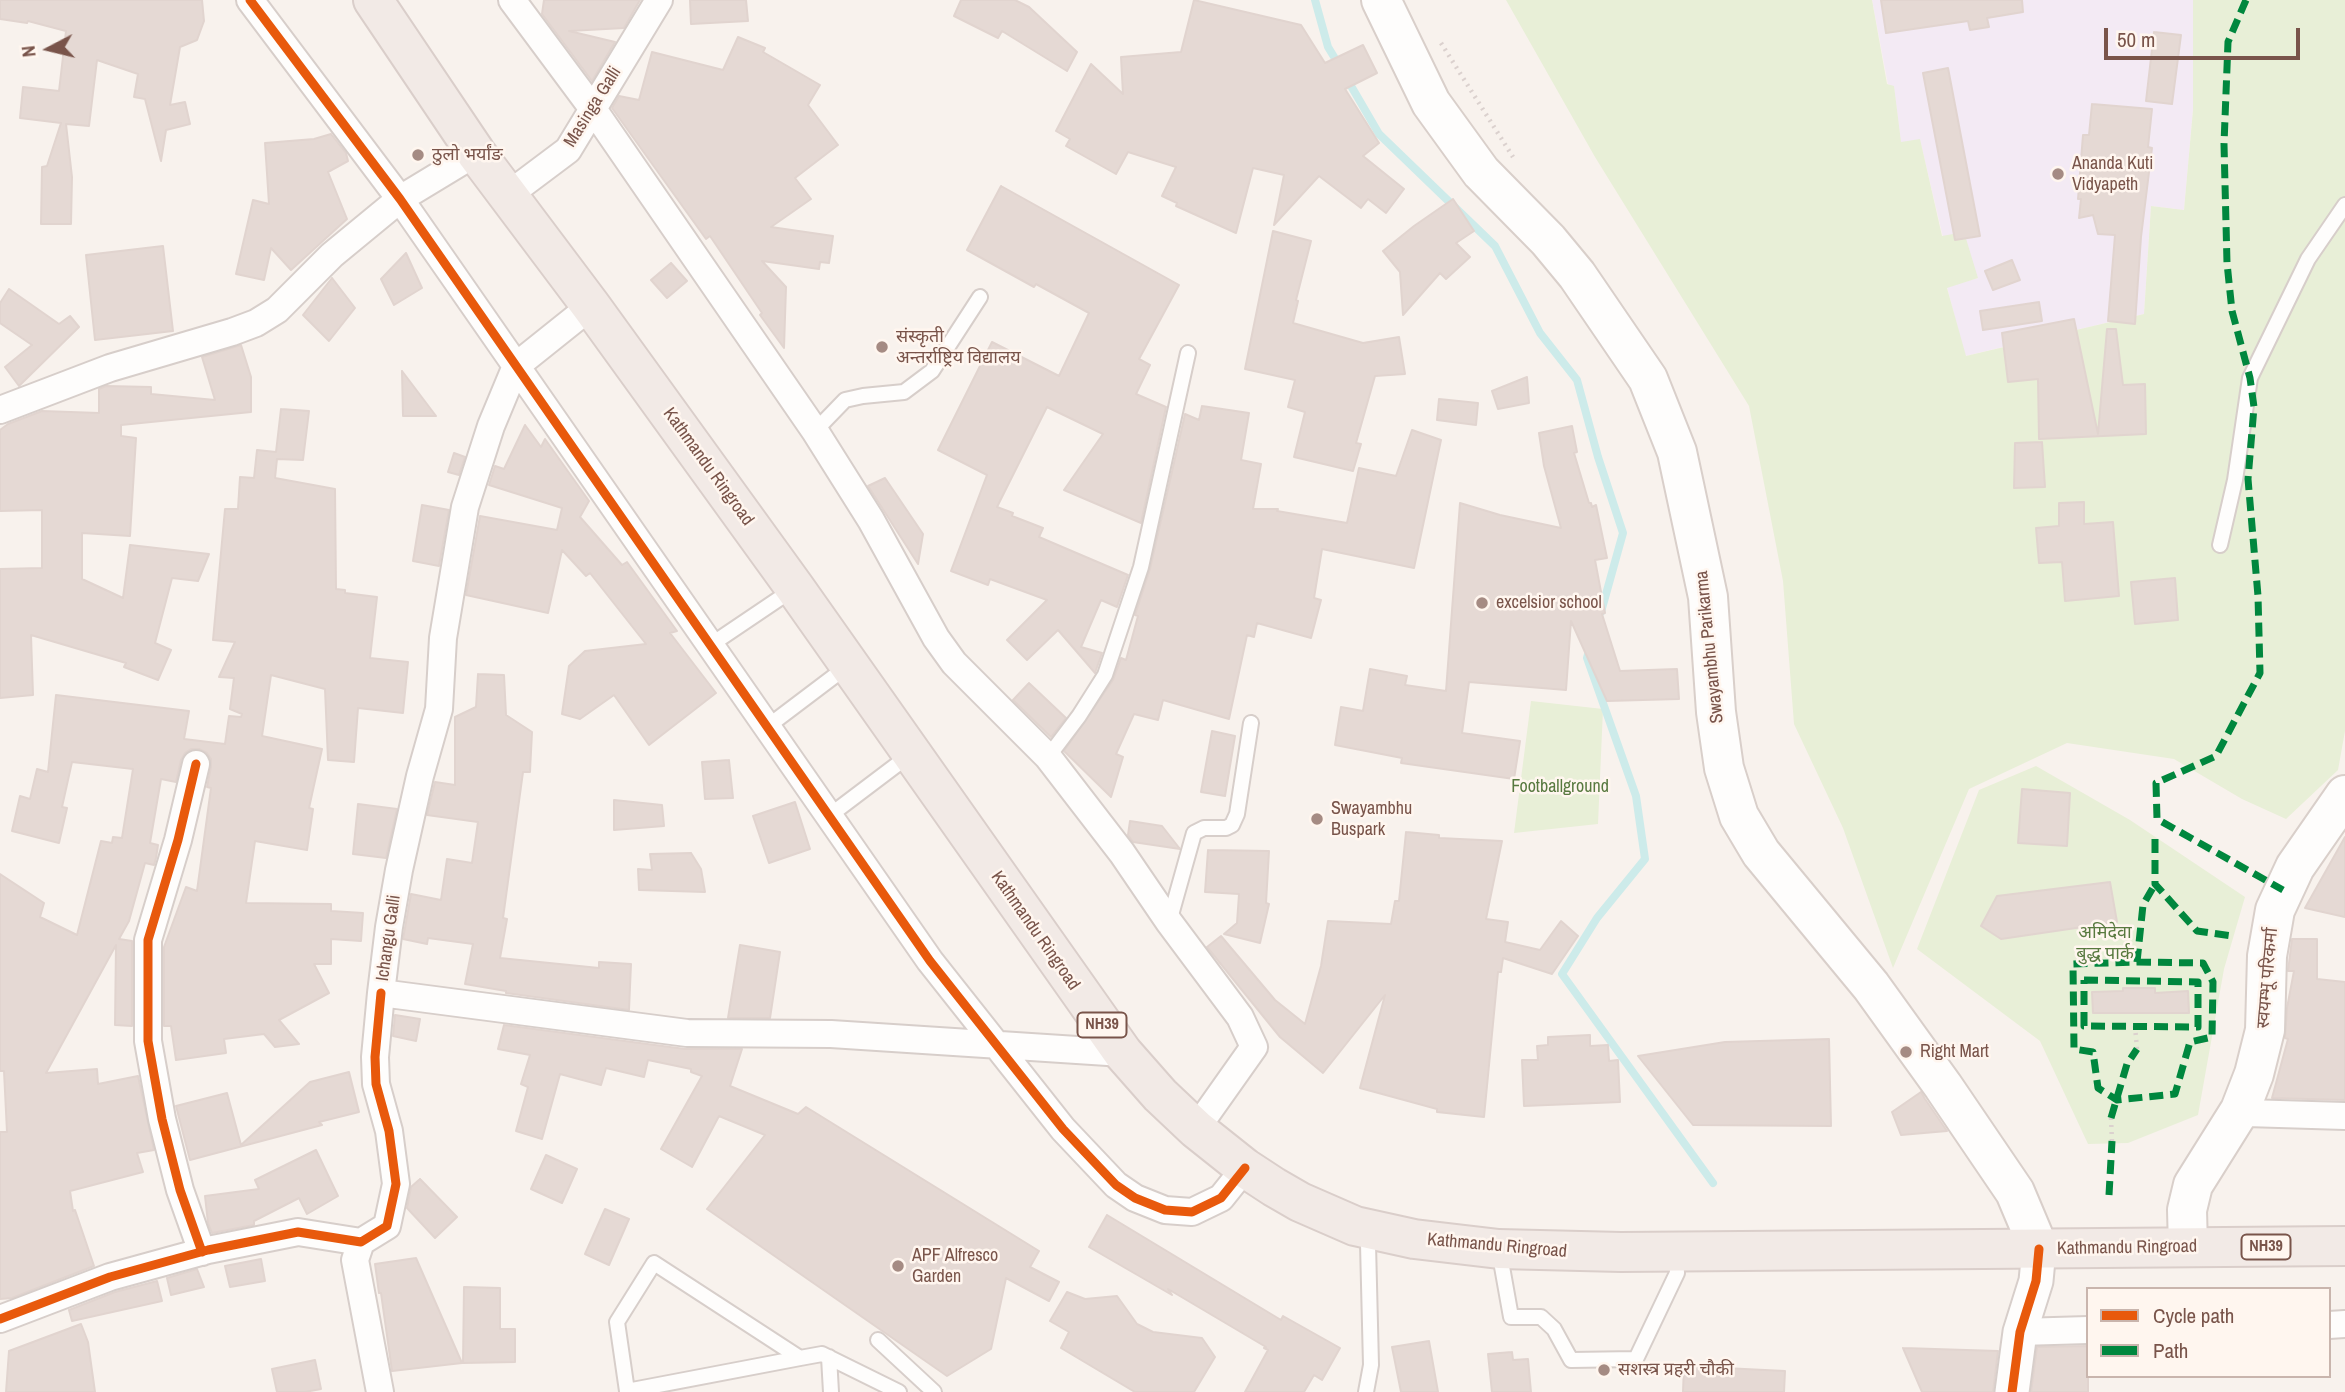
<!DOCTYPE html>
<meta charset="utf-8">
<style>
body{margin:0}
#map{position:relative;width:2345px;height:1392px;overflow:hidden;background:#f8f2ed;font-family:"Archivo Narrow",sans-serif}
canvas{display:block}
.legend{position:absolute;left:2086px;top:1287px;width:245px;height:91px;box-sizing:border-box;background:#fff6ef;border:2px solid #c9b5ad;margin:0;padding:9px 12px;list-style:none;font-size:21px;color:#79544a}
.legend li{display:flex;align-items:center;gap:14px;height:35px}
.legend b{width:35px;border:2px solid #c9b5ad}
.north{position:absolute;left:14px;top:14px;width:70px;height:70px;-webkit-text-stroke:5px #fff6ef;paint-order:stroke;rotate:263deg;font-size:19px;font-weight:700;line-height:28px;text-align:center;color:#79544a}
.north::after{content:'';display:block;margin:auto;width:24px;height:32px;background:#79544a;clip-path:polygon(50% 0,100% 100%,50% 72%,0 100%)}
.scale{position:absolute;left:2104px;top:28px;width:196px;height:32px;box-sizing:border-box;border:4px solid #79544a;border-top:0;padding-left:9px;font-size:21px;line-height:24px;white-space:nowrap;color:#79544a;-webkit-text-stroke:5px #fff6ef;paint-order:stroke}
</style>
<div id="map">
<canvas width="2345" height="1392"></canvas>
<ul class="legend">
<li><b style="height:9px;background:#e8590c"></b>Cycle path</li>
<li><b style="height:9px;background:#00873e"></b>Path</li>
</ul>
<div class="north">N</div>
<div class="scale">50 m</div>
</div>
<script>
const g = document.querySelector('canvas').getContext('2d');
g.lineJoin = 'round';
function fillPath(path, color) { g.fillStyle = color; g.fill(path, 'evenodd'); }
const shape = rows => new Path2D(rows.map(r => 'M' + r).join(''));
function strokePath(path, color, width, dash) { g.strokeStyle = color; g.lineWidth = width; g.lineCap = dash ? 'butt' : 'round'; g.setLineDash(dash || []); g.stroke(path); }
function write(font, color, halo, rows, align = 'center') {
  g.font = font + ' "Archivo Narrow","Noto Sans Devanagari",sans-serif'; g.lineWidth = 5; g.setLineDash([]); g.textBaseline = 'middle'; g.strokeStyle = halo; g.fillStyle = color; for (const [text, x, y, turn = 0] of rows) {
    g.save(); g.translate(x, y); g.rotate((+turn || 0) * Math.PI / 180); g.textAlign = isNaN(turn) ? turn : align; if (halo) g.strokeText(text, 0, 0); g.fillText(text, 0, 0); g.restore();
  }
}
const education = shape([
 [1872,0,2193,0,2193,110,2184,210,2151,206,2144,314,1965,356,1947,287,1978,278,1943,237,1920,140,1901,143,1894,87,1888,84]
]);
const green = shape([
 [1506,0,1872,0,1887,84,1894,86,1901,142,1920,139,1942,236,1964,232,1978,278,1947,288,1966,356,2144,314,2151,206,2184,210,2193,110,2193,0,2345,0,2345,731,2338,770,2286,819,2242,799,2174,759,2067,743,1969,789,1893,968,1843,828,1794,724,1783,581,1749,406,1595,157],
 [1531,701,1603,709,1598,824,1514,833],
 [2036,766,2130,820,2245,897,2224,969,2198,1115,2128,1143,2088,1144,2040,1041,1917,949,1979,790]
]);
const stream = shape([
 [1315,0,1328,47,1339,65],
 [1347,79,1379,134,1495,246,1540,333,1577,380,1598,457,1623,533,1601,612],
 [1590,648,1587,658,1636,796,1645,859,1597,918,1562,974,1713,1183]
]);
const building = shape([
 [0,0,202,0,204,21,197,40,180,47,170,105,185,102,190,124,166,130,161,161,145,99,134,97,138,74,97,60,89,126,66,124,72,177,71,224,41,224,42,167,47,166,61,123,20,118,23,87,59,91,66,31,28,21,27,23,0,19,0,0],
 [544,0,640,0,624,28,569,31,615,42,592,81,542,14,544,0],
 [690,0,746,0,748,21,691,24,690,0],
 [961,0,1015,0,1029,7,1077,52,1067,71,1002,31,998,38,954,16,961,0],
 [1194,0,1301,25,1325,63,1363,45,1377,73,1345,89,1379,143,1363,156,1404,189,1386,213,1368,199,1361,208,1319,176,1274,225,1284,175,1253,168,1236,233,1176,206,1177,203,1162,196,1176,167,1128,152,1116,174,1066,146,1070,139,1056,131,1091,64,1123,94,1121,57,1181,52,1194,0],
 [1881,0,2022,0,2023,12,1987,18,1989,27,1970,30,1968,21,1886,33,1881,0],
 [2154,32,2181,35,2172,104,2146,101,2154,32],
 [738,37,765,48,763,52,820,85,808,105,838,145,795,178,811,199,771,227,833,236,829,263,820,262,819,269,762,261,786,287,784,348,760,315,762,313,710,236,706,239,612,108,619,96,639,100,652,52,723,70,738,37],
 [1948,68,1980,236,1955,240,1923,73,1948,68],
 [2092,104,2152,109,2148,147,2152,148,2141,237,2135,324,2108,321,2115,235,2098,234,2093,215,2079,218,2081,199,2078,199,2083,135,2089,135,2092,104],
 [331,134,346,153,348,161,328,172,347,219,291,270,271,248,264,280,236,274,253,200,269,204,265,143,314,139,331,134],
 [1001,186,1179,285,1139,359,1150,365,1136,394,1166,407,1141,523,1064,490,1103,434,1047,407,997,507,1013,513,1012,516,1043,528,1039,537,1128,575,1117,607,1101,600,1081,647,1102,653,1095,673,1058,630,1027,660,1007,640,1047,600,990,579,988,585,951,571,987,475,938,450,992,342,1059,376,1089,313,1036,284,1034,287,967,250,1001,186],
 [1453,199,1474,231,1456,243,1470,257,1446,279,1440,273,1403,315,1400,272,1383,251,1414,226,1453,199],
 [1273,231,1311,241,1296,300,1298,301,1293,323,1363,343,1399,337,1405,374,1375,376,1356,443,1361,444,1353,471,1294,457,1305,412,1288,407,1295,380,1245,369,1273,231],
 [163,246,173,331,95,340,86,255,163,246],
 [406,253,422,288,394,305,381,279,406,253],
 [2012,260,2020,280,1993,290,1985,271,2012,260],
 [671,263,687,281,667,298,651,280,671,263],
 [332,278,355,308,329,341,303,315,332,278],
 [9,289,59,324,70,316,79,327,19,386,5,367,32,345,0,323,0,303,9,289],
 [2039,302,2042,321,1983,330,1980,311,2039,302],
 [2074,319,2098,434,2107,329,2116,329,2123,385,2145,384,2146,434,2039,439,2038,379,2008,382,2002,333,2074,319],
 [241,345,251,377,251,412,121,425,121,436,136,438,130,536,82,533,82,579,123,598,130,545,209,554,198,581,172,578,155,643,171,650,158,680,124,667,126,663,31,635,33,695,0,698,0,569,42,568,42,510,0,511,0,430,8,424,42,411,99,413,99,389,106,386,151,387,151,394,215,400,202,357,241,345],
 [402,371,436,416,403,416,402,371],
 [1527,377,1529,403,1498,409,1492,391,1527,377],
 [1439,399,1478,403,1476,425,1437,420,1439,399],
 [1202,406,1249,413,1241,460,1261,464,1253,509,1278,509,1277,511,1347,523,1359,468,1396,476,1412,430,1441,440,1414,568,1322,549,1314,598,1321,600,1311,638,1257,623,1254,637,1247,635,1229,719,1163,700,1158,720,1134,714,1116,754,1123,757,1111,797,1064,751,1113,680,1121,658,1126,660,1138,616,1135,615,1150,569,1185,414,1199,420,1202,406],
 [281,409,309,411,303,460,277,459,275,478,335,489,336,589,345,590,345,593,377,597,370,658,408,662,403,713,358,708,354,762,328,760,325,689,271,675,262,736,322,749,309,808,313,809,307,850,255,841,246,903,331,904,331,911,363,913,361,941,331,939,331,964,314,964,329,993,279,1020,299,1044,275,1047,264,1034,224,1039,226,1053,176,1060,171,1026,164,1026,164,947,186,887,197,891,211,788,207,787,211,767,211,759,207,753,199,749,191,749,185,753,181,760,176,782,161,779,150,843,158,845,156,858,154,865,145,863,129,921,119,939,132,941,132,1026,115,1025,116,945,46,1073,97,1069,98,1084,138,1076,154,1150,137,1153,143,1172,70,1191,73,1211,75,1210,94,1266,12,1298,0,1299,0,1132,7,1132,4,1071,0,1071,0,874,44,903,40,917,77,935,101,841,112,843,113,837,122,838,133,769,72,762,62,807,67,808,59,843,12,831,20,796,30,799,37,769,48,772,56,695,189,711,184,739,225,744,229,716,241,717,242,714,230,709,234,678,219,677,235,642,213,640,225,509,238,509,240,477,254,478,257,450,276,452,281,409],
 [525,425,541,447,545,439,589,501,580,517,622,565,627,562,677,631,670,633,716,693,649,745,614,695,580,719,562,714,569,666,585,651,646,644,590,573,586,576,562,550,548,613,466,595,480,516,557,530,562,508,489,485,495,466,504,469,525,425],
 [1572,426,1577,452,1574,453,1589,503,1591,503,1592,507,1596,505,1607,558,1595,560,1605,613,1602,614,1620,671,1677,669,1679,699,1607,701,1571,621,1566,690,1469,682,1462,733,1520,741,1514,779,1401,763,1402,758,1335,745,1341,707,1363,711,1370,669,1407,676,1405,685,1446,691,1460,503,1500,515,1561,528,1544,466,1539,433,1572,426],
 [2042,442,2045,487,2014,488,2015,443,2042,442],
 [454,453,465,457,459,475,448,472,454,453],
 [885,478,923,534,918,564,868,486,885,478],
 [2084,502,2084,524,2113,522,2119,596,2065,601,2062,562,2039,563,2036,528,2059,526,2059,503,2084,502],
 [422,505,449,510,439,566,413,561,422,505],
 [2175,578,2178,620,2135,624,2131,582,2175,578],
 [478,674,504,675,506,715,532,732,530,772,523,772,503,918,507,919,500,958,599,968,599,962,631,964,629,1010,506,993,506,991,465,984,473,944,428,938,427,944,403,939,411,894,441,900,447,859,472,863,478,822,427,815,435,782,455,785,455,717,476,707,478,674],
 [1029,683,1066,718,1051,737,1013,700,1029,683],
 [1212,731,1235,736,1225,796,1201,792,1212,731],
 [729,760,733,798,705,799,702,762,729,760],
 [2022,789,2070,793,2067,846,2018,843,2022,789],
 [614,800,662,805,664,826,614,830,614,800],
 [795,802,810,849,769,863,753,816,795,802],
 [358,804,397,809,386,858,353,854,358,804],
 [1130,821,1162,826,1180,849,1133,842,1128,835,1130,821],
 [1406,832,1439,835,1439,838,1502,841,1486,919,1508,922,1505,942,1540,950,1561,921,1578,936,1552,974,1503,958,1501,972,1498,972,1484,1117,1437,1112,1437,1109,1360,1088,1385,995,1323,1073,1280,1037,1207,947,1221,936,1275,1000,1305,1024,1321,966,1328,921,1391,924,1395,901,1399,901,1406,832],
 [2345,837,2345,917,2305,908,2345,837],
 [1208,850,1269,851,1266,903,1269,904,1260,943,1224,934,1237,923,1239,894,1205,892,1208,850],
 [691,853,701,869,705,892,639,890,638,869,652,870,650,854,691,853],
 [2110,882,2117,922,2001,939,1981,926,1997,896,2110,882],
 [2292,939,2317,939,2317,979,2345,982,2345,1100,2272,1098,2288,1039,2285,1038,2287,1008,2294,971,2288,971,2292,939],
 [740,945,780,952,770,1018,728,1018,740,945],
 [2123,988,2155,988,2155,993,2188,991,2189,1013,2093,1013,2092,992,2123,991,2123,988],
 [395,1015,420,1019,416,1041,393,1036,395,1015],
 [504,1025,685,1049,742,1049,730,1086,798,1114,806,1107,1039,1251,1030,1267,1059,1282,1049,1301,1006,1278,991,1349,947,1376,707,1209,765,1135,719,1116,692,1167,661,1149,702,1076,691,1072,691,1069,648,1060,644,1077,606,1068,601,1085,560,1074,542,1139,516,1131,528,1087,521,1084,530,1055,498,1049,504,1025],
 [1590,1035,1590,1046,1608,1045,1609,1061,1618,1060,1620,1102,1524,1106,1522,1060,1538,1060,1537,1046,1548,1045,1548,1037,1590,1035],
 [1829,1039,1831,1126,1693,1125,1638,1056,1725,1042,1829,1039],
 [349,1072,359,1112,319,1122,322,1125,190,1160,176,1106,227,1093,241,1145,310,1082,349,1072],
 [1921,1092,1925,1099,1947,1131,1901,1135,1892,1112,1921,1092],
 [316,1150,338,1196,307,1214,299,1198,254,1221,254,1225,212,1233,208,1223,205,1196,259,1189,255,1180,316,1150],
 [546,1155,577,1169,562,1203,531,1189,546,1155],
 [420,1179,457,1217,435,1238,407,1208,411,1187,420,1179],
 [605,1209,629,1219,609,1265,585,1254,605,1209],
 [1107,1215,1281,1320,1283,1316,1340,1348,1322,1380,1314,1375,1304,1392,1245,1392,1268,1350,1264,1348,1266,1347,1168,1289,1172,1295,1089,1247,1107,1215],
 [416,1258,462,1363,392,1371,381,1293,379,1293,375,1264,416,1258],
 [261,1259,265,1281,230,1287,225,1266,261,1259],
 [197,1269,204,1287,171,1295,167,1278,197,1269],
 [157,1281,162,1301,72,1321,69,1310,115,1292,157,1281],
 [464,1287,500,1288,500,1329,515,1329,515,1362,463,1363,464,1287],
 [1067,1292,1085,1299,1117,1296,1137,1324,1153,1332,1202,1338,1215,1357,1194,1392,1135,1392,1061,1348,1069,1332,1050,1321,1067,1292],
 [81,1324,88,1342,95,1392,6,1392,9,1351,81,1324],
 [1429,1341,1438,1392,1401,1392,1392,1347,1429,1341],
 [2088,1346,2088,1392,2031,1392,2037,1347,2088,1346],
 [1903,1348,1998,1351,1993,1392,1922,1392,1903,1348],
 [1512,1352,1513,1360,1528,1359,1531,1392,1492,1392,1488,1354,1512,1352],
 [315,1360,321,1389,305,1392,277,1392,272,1369,315,1360],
 [1684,1366,1785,1371,1784,1392,1683,1392,1684,1366]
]);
const path = shape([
 [1441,43,1513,157],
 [2135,1026,2137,1049],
 [2111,1118,2112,1141]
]);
const service = shape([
 [815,431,845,400,863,396,904,392,932,371,980,297],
 [2220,545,2235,480,2250,378,2308,259,2345,205],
 [709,646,792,590],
 [767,727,849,665],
 [1048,757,1079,716,1105,675,1141,567,1188,353],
 [829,816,911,754],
 [1169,922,1194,833,1204,828,1226,828,1232,825,1237,814,1251,723],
 [1360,1232,1368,1244,1371,1365,1366,1392],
 [1499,1250,1511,1317,1541,1317,1554,1329,1571,1360,1636,1359,1677,1273,1676,1253],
 [878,1340,934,1392],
 [829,1357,831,1392],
 [800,1358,654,1263,617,1322,627,1391,800,1358,822,1354,899,1392]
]);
const minor = shape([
 [250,0,400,199,930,961,1063,1129,1116,1185,1135,1198,1165,1210,1192,1212,1221,1198,1245,1168],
 [512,0,593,109,815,431,871,520,936,638,954,663,1048,757,1122,853,1169,922,1240,1017,1254,1047,1196,1129],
 [508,195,568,150,659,0],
 [591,306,516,366,491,426,465,507,443,638,439,709,420,776,399,870,389,927,381,993,687,1033,831,1034,1123,1053],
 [0,410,110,368,232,332,256,323,277,310,332,255,400,199,476,153],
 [196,764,178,840,148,940,148,1041,162,1119,180,1190,202,1252],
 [2240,1110,2246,1113,2345,1116],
 [361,1242,355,1260,380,1392],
 [0,1319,110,1277,208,1250,298,1232,361,1242,387,1226,396,1184,389,1131,376,1084,375,1057,381,993],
 [2329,1325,2345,1324],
 [2020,1332,2088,1330]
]);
const tertiary = shape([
 [2012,1392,2020,1332,2036,1281,2039,1249]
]);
const secondary = shape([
 [1381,0,1431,103,1481,172,1548,240,1577,275,1648,379,1677,452,1708,597,1716,712,1724,768,1739,816,1761,853,1871,986,1943,1086,2015,1192,2039,1249],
 [2188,1247,2187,1210,2193,1185,2240,1110,2254,1074,2265,1030,2267,956,2275,910,2295,867,2345,795]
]);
const trunk = shape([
 [373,0,476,153,591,306,795,588,1123,1053,1160,1095,1196,1129,1245,1168,1274,1187,1300,1202,1355,1226,1414,1239,1499,1249,1621,1252,2345,1246]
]);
const quiet = shape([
 [2246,0,2228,42,2224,144,2227,263,2232,311,2250,378,2254,407,2248,479,2258,596,2260,673,2216,756,2156,783,2157,819,2283,890],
 [2155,839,2155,884,2197,931,2232,936],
 [2137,962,2203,963,2213,982,2212,1037,2190,1042,2175,1094,2117,1100,2098,1088,2093,1052,2074,1049,2073,964,2137,962,2143,905,2155,884],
 [2084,980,2198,982,2198,1027,2084,1026,2084,980],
 [2111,1118,2127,1064,2137,1049],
 [2109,1195,2112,1141]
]);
const cycleway = shape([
 [250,0,400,199,930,961,1063,1129,1116,1185,1135,1198,1165,1210,1192,1212,1221,1198,1245,1168],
 [196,764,178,840,148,940,148,1041,162,1119,180,1190,202,1252],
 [0,1319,110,1277,208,1250,298,1232,361,1242,387,1226,396,1184,389,1131,376,1084,375,1057,381,993],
 [2012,1392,2020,1332,2036,1281,2039,1249]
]);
const markers = [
 [418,155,7,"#a58b83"],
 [2058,174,7,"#a58b83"],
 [882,347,7,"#a58b83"],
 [1482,603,7,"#a58b83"],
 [1317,819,7,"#a58b83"],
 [1906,1052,7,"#a58b83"],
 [898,1266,7,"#a58b83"],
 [1604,1370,7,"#a58b83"]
];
const shields = [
 [1102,1025,49],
 [2266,1247,49]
];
const shieldNames = [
 ["NH39",1102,1025],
 ["NH39",2266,1247]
];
const streetNames = [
 ["Masinga Galli",593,107,-58],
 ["Kathmandu Ringroad",708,467,54],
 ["Swayambhu Parikarma",1710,647,-96],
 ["Kathmandu Ringroad",1035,931,55],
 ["Ichangu Galli",389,938,-82],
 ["स्वयम्भू परिकर्मा",2268,978,-85],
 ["Kathmandu Ringroad",1497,1246,5],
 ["Kathmandu Ringroad",2127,1248,-1]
];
const poiNames = [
 ["ठुलो भर्यांङ",432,155],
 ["Ananda Kuti",2072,164],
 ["Vidyapeth",2072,185],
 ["संस्कृती",896,337],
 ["अन्तर्राष्ट्रिय विद्यालय",896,358],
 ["excelsior school",1496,603],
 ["Swayambhu",1331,809],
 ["Buspark",1331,830],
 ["Right Mart",1920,1052],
 ["APF Alfresco",912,1256],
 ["Garden",912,1277],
 ["सशस्त्र प्रहरी चौकी",1618,1370]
];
const parkNames = [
 ["Footballground",1560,787],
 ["अमिदेवा",2105,933],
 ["बुद्ध पार्क",2105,954]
];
fillPath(education, '#f3eaf4');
fillPath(green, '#e8efd7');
strokePath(stream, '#cdebea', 8);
fillPath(building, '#e5d9d4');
strokePath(building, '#e1d4cf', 2);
strokePath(service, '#d7ceca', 18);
strokePath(minor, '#d7ceca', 30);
strokePath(tertiary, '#d7ceca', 37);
strokePath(secondary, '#d9cfca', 42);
strokePath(trunk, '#daceca', 42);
strokePath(path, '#dbd1ce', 4.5, [2, 5]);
strokePath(service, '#fefdfc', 14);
strokePath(minor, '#fefdfc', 26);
strokePath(tertiary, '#fefdfc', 33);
strokePath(secondary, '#fefdfc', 38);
strokePath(trunk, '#f2eae6', 38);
strokePath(quiet, '#00873e', 7, [14, 7]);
strokePath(cycleway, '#e8590c', 9);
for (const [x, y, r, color] of markers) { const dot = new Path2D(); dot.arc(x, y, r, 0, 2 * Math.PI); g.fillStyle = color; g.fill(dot); strokePath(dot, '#fff6ef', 2.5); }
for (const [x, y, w] of shields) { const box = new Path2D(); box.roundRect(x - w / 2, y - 12.5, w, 25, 5); g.fillStyle = '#fff6ef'; g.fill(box); strokePath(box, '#79544a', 2); }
write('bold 16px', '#79544a', null, shieldNames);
write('18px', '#79544a', '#fff6ef', streetNames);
write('18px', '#79544a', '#fff6ef', poiNames, 'left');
write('18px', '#58793f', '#fff6ef', parkNames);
</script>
